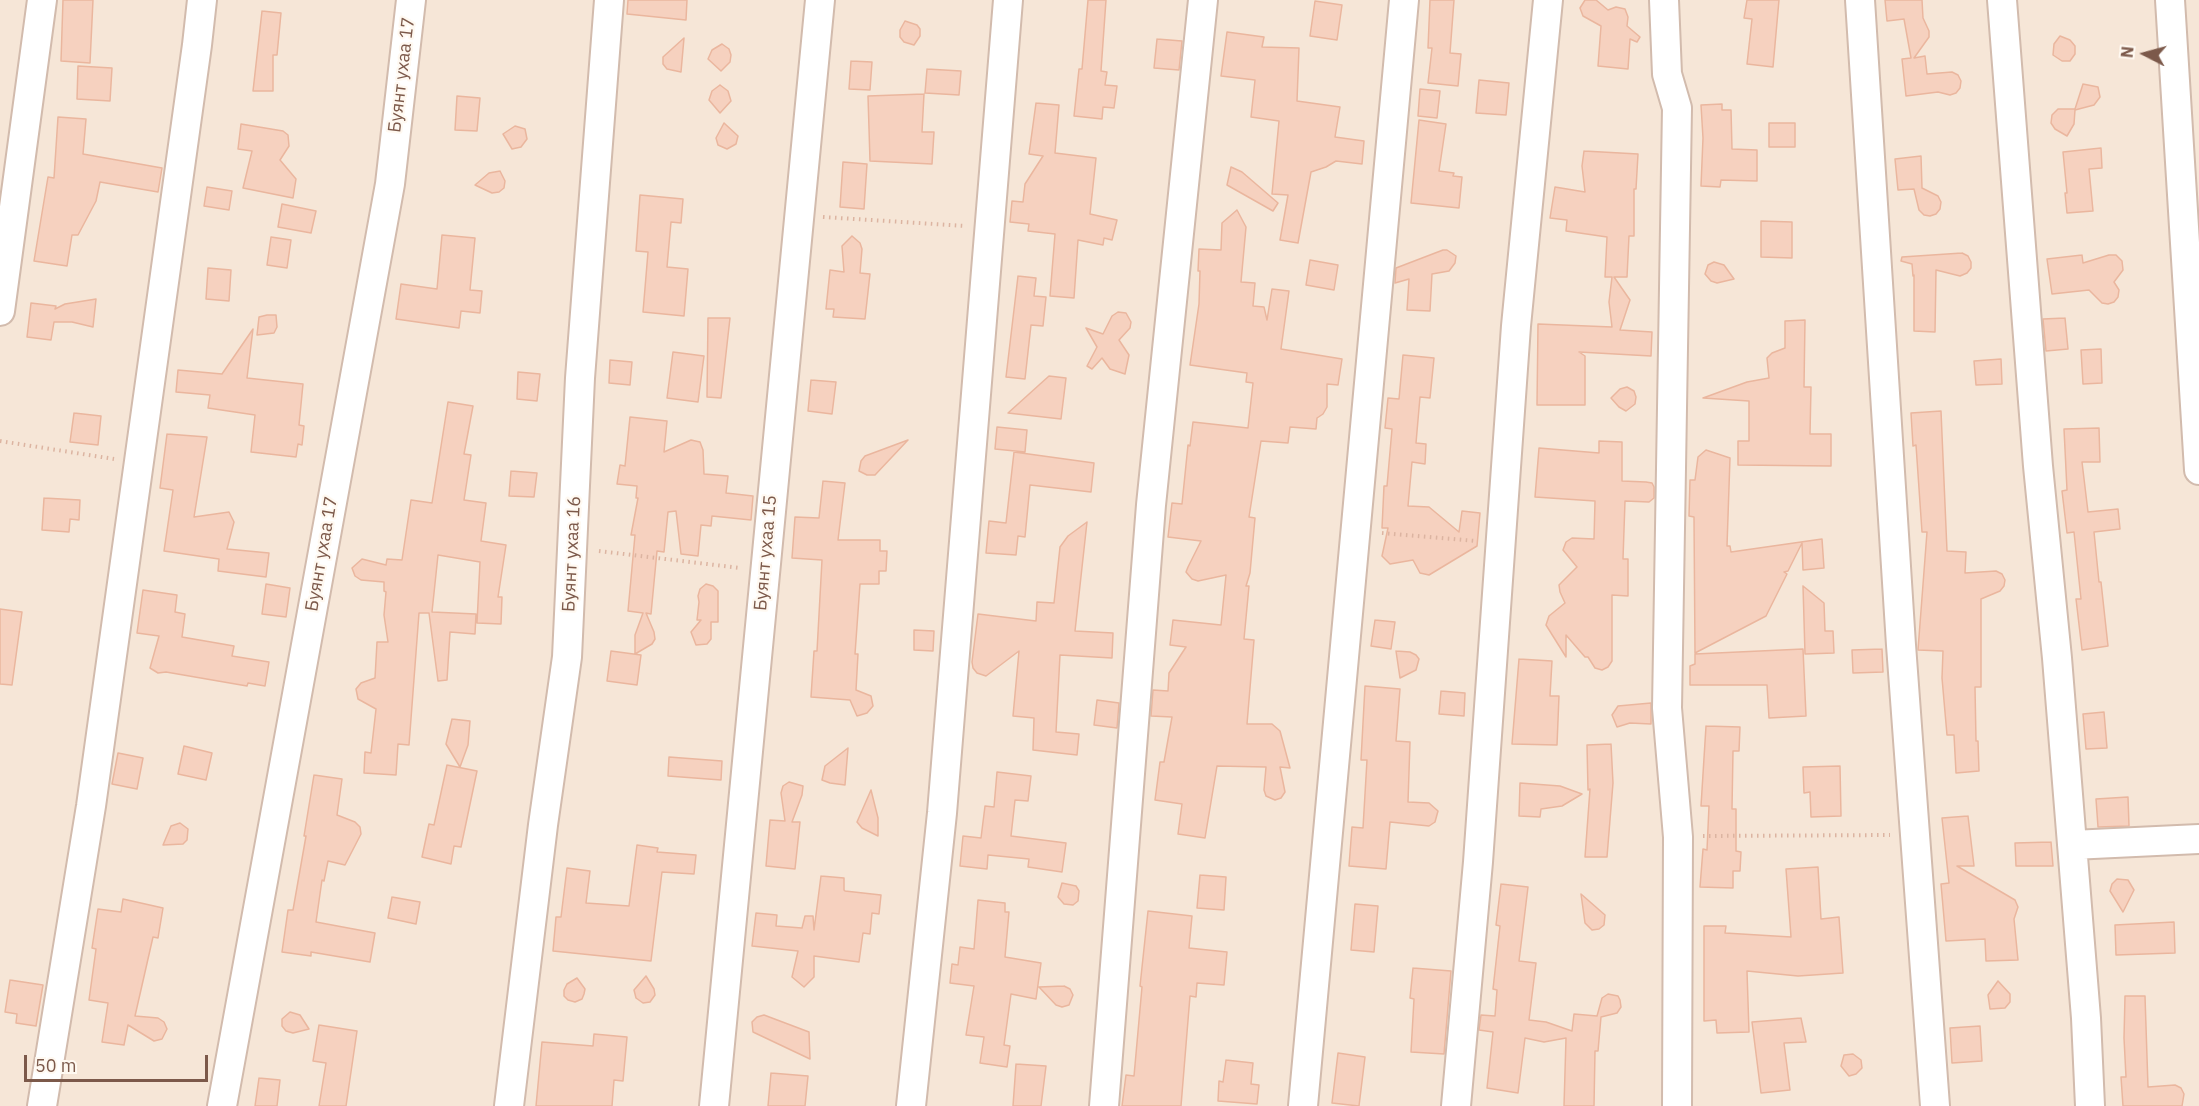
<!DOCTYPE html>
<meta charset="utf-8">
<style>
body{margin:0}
#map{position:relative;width:2199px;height:1106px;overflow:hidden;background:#fef5e9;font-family:"IBM Plex Sans",sans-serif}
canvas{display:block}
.north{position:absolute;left:2115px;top:24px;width:60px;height:60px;-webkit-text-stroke:4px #fff9f1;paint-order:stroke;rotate:276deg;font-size:16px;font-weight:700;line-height:24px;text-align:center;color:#7c594a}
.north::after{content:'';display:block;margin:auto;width:21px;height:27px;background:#7c594a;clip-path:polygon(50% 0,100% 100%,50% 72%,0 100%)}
.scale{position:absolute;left:24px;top:1055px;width:184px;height:27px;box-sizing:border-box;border:3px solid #7c594a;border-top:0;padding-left:8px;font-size:18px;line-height:21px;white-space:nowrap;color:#7c594a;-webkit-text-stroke:4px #fff9f1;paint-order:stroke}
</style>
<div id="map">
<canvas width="2199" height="1106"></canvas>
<div class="north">N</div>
<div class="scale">50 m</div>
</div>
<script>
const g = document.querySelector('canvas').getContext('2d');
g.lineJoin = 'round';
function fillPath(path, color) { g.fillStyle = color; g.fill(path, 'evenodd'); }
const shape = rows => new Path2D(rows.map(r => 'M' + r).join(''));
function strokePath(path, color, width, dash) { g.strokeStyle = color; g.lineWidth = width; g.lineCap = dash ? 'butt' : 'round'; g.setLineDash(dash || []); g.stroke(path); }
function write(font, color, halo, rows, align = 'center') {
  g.font = font + ' "IBM Plex Sans",sans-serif'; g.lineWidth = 4.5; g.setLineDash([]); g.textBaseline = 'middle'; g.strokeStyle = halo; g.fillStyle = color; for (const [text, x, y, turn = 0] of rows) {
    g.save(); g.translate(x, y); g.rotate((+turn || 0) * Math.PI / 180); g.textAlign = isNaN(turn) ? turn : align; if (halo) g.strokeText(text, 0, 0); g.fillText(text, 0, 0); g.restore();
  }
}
const residential = shape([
 [0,0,2199,0,2199,1106,0,1106]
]);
const building = shape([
 [63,0,93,0,90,63,61,61,63,0],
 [628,0,687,0,686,20,627,14,628,0],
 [1088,0,1106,0,1101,71,1107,72,1105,85,1117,86,1114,108,1103,107,1102,119,1074,116,1079,69,1082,69,1088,0],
 [1430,0,1454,0,1450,53,1461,54,1458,86,1428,83,1432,48,1428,48,1430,0],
 [1585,0,1596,0,1608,10,1616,7,1625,9,1628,17,1627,26,1640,37,1637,42,1630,39,1628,69,1598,66,1601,26,1583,16,1580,8,1585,0],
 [1747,0,1779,0,1773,67,1747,64,1752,19,1744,18,1747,0],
 [1885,0,1922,0,1923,18,1929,31,1929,37,1914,58,1925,56,1927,74,1952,72,1958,75,1961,81,1960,88,1956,93,1950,95,1938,92,1906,96,1902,59,1911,58,1904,19,1887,21,1885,0],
 [1315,1,1342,5,1337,40,1310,36,1315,1],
 [262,11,281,13,277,55,273,55,273,91,253,91,262,11],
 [905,21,917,25,920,29,920,36,914,45,904,42,900,37,900,30,905,21],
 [1227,32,1264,37,1262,47,1299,48,1297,101,1340,107,1335,137,1364,141,1362,164,1336,161,1326,167,1311,172,1298,243,1280,240,1288,195,1272,194,1279,121,1251,117,1255,80,1221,76,1227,32],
 [2060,36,2070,40,2075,46,2075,54,2070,61,2062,61,2053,55,2054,44,2060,36],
 [684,38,681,72,667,69,663,64,663,57,684,38],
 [1157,39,1182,41,1179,70,1154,68,1157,39],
 [722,44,729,49,731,55,730,62,721,71,708,59,712,50,722,44],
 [851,61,872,62,870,90,849,89,851,61],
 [78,66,112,68,110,101,77,99,78,66],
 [927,69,961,71,959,95,925,93,927,69],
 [1479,80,1509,83,1506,115,1476,113,1479,80],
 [2083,84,2098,87,2100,97,2094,105,2075,110,2074,124,2067,136,2055,129,2051,123,2052,115,2058,109,2075,109,2083,84],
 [720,85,728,91,731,101,720,113,709,100,712,91,720,85],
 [1420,89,1440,91,1437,118,1418,116,1420,89],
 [924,94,922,132,934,132,932,164,870,161,868,96,924,94],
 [457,96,480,98,477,131,455,130,457,96],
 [1036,103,1059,105,1055,153,1096,158,1090,214,1117,220,1112,240,1104,238,1103,245,1078,240,1074,298,1050,296,1055,234,1028,231,1029,224,1010,222,1012,201,1023,202,1025,184,1043,156,1029,154,1036,103],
 [1722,104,1722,110,1731,110,1732,149,1757,150,1757,181,1721,180,1720,187,1701,186,1703,138,1701,105,1722,104],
 [58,117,86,119,83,154,162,168,158,192,100,182,96,201,78,235,72,235,67,266,34,261,48,177,54,178,58,117],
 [1419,120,1446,124,1439,171,1454,173,1453,176,1462,177,1459,208,1411,203,1419,120],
 [724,123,738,136,736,144,727,149,718,145,716,138,724,123],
 [1769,123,1795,123,1795,147,1769,147,1769,123],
 [241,124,283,131,288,135,289,146,280,160,296,179,293,198,243,188,252,151,238,149,241,124],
 [515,126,525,129,527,139,521,147,512,149,503,134,515,126],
 [2101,148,2102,168,2089,169,2093,211,2067,213,2065,193,2067,193,2063,152,2101,148],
 [1584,151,1638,154,1636,189,1634,189,1634,236,1629,236,1627,277,1614,277,1630,300,1620,330,1652,332,1651,356,1579,352,1585,356,1585,405,1537,405,1538,324,1612,327,1609,302,1612,277,1605,277,1607,237,1566,231,1567,220,1550,218,1555,187,1585,192,1582,166,1584,151],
 [1921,156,1922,188,1938,196,1941,202,1940,209,1936,214,1930,216,1924,215,1919,210,1914,189,1898,190,1895,159,1921,156],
 [843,162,867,164,864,209,840,207,843,162],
 [1231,167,1242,172,1278,203,1273,211,1227,185,1231,167],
 [500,171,505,181,504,188,499,192,492,193,475,185,489,173,500,171],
 [207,187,232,191,229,210,204,206,207,187],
 [640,195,683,199,681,223,671,222,667,267,688,269,684,316,643,312,648,252,636,251,640,195],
 [282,204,316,211,311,233,278,227,282,204],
 [1237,210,1246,227,1241,282,1255,283,1253,306,1264,307,1267,320,1272,289,1289,291,1281,349,1342,359,1338,385,1327,384,1327,407,1323,414,1317,418,1316,429,1290,427,1288,443,1261,441,1249,517,1255,518,1250,573,1246,586,1249,586,1244,639,1254,640,1247,724,1272,724,1280,731,1290,768,1280,767,1285,792,1281,798,1275,800,1266,796,1264,790,1266,767,1217,766,1205,838,1178,834,1182,804,1155,800,1160,762,1164,762,1172,717,1151,716,1153,690,1168,691,1169,673,1186,647,1170,645,1173,620,1221,625,1226,575,1198,581,1192,579,1186,572,1188,567,1201,541,1168,537,1172,503,1182,504,1188,445,1190,446,1193,422,1248,428,1253,383,1246,382,1247,373,1190,365,1199,304,1200,271,1198,271,1199,249,1221,250,1222,223,1237,210],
 [1761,221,1792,222,1792,258,1761,257,1761,221],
 [442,235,475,238,470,290,482,291,480,313,461,311,459,328,396,319,401,284,437,289,442,235],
 [852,236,860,243,862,249,860,273,870,274,865,319,833,317,834,309,826,309,830,270,844,272,842,246,852,236],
 [271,237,291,240,287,268,267,265,271,237],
 [1443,250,1447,250,1456,256,1455,263,1449,271,1432,274,1430,311,1407,310,1409,279,1395,283,1396,268,1443,250],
 [1962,253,1968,256,1971,262,1971,268,1967,273,1960,276,1936,270,1935,332,1914,331,1914,275,1913,276,1912,264,1901,261,1902,257,1962,253],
 [2082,255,2083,263,2109,255,2116,255,2122,261,2123,270,2114,282,2119,290,2118,297,2114,302,2108,304,2102,303,2089,290,2052,294,2047,259,2082,255],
 [1310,260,1338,265,1334,290,1306,285,1310,260],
 [1714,262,1724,265,1734,279,1717,283,1711,281,1705,274,1708,265,1714,262],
 [208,268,231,270,229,301,206,299,208,268],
 [1018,276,1036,278,1034,296,1046,297,1043,326,1031,325,1025,379,1006,377,1018,276],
 [96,299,93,327,72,322,54,322,51,340,27,337,31,303,56,306,55,309,65,304,96,299],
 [1118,312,1126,313,1131,322,1130,328,1119,340,1129,355,1125,374,1110,369,1102,358,1092,369,1087,366,1097,347,1086,328,1103,334,1112,316,1118,312],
 [267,315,276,315,277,327,274,333,257,335,259,317,267,315],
 [708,318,730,318,721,398,707,397,708,318],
 [2065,318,2068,349,2046,351,2043,319,2065,318],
 [1805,320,1804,387,1811,387,1810,434,1831,434,1831,466,1738,465,1738,441,1749,441,1749,401,1703,398,1747,382,1769,378,1767,358,1772,353,1785,348,1785,321,1805,320],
 [253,329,247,378,303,384,299,425,304,426,302,445,298,444,296,457,251,452,255,415,208,408,210,395,176,392,178,370,222,374,253,329],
 [2101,349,2102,383,2083,384,2081,350,2101,349],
 [673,352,704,356,698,402,667,398,673,352],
 [1403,355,1434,358,1430,398,1420,397,1416,443,1426,444,1425,464,1412,462,1408,506,1429,507,1459,532,1462,511,1480,513,1477,546,1429,575,1420,573,1413,560,1390,564,1382,556,1388,528,1382,528,1384,486,1387,486,1392,429,1385,428,1388,398,1399,399,1403,355],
 [2001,359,2002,384,1976,385,1974,361,2001,359],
 [610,360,632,362,630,385,609,383,610,360],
 [518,372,540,374,537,401,517,399,518,372],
 [1049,376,1066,378,1061,419,1008,413,1049,376],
 [811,380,836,382,832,414,808,411,811,380],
 [1627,387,1634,391,1636,397,1635,404,1626,411,1619,407,1611,398,1620,389,1627,387],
 [448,402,473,406,464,454,471,455,464,500,486,503,481,541,506,545,498,597,502,597,501,624,477,623,480,562,438,555,432,612,476,614,475,634,450,632,447,680,438,681,429,613,419,613,409,745,398,744,396,775,364,773,365,752,371,753,376,709,358,699,356,689,361,683,375,678,377,642,388,642,384,615,386,592,384,591,384,582,361,580,355,576,352,568,362,559,386,565,387,559,402,560,411,500,432,503,448,402],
 [1941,411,1947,551,1966,552,1965,573,1996,571,2002,574,2005,580,2004,586,2000,591,1981,599,1981,687,1975,687,1976,741,1978,741,1979,771,1956,773,1954,735,1947,735,1942,678,1943,651,1918,650,1927,532,1922,532,1916,445,1913,446,1911,413,1941,411],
 [74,413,101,416,98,445,70,442,74,413],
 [630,417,667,421,664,452,691,440,700,442,703,450,704,474,728,476,726,493,753,496,751,520,712,516,711,526,701,525,698,556,681,554,676,511,668,512,664,552,657,551,651,614,646,613,654,632,655,639,652,644,635,654,635,635,643,613,628,611,635,535,631,535,638,498,636,498,637,486,617,484,620,465,625,466,630,417],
 [997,427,1027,430,1025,452,995,449,997,427],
 [2099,428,2100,462,2082,462,2088,512,2118,509,2120,529,2094,532,2099,582,2101,582,2108,646,2082,650,2076,599,2081,599,2074,532,2067,533,2062,491,2067,490,2064,429,2099,428],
 [167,434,207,437,194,517,229,512,234,522,227,549,269,553,266,577,218,571,219,559,164,551,173,490,160,488,167,434],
 [908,440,875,475,867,475,859,471,861,461,865,456,908,440],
 [1599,441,1622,442,1622,481,1646,482,1652,483,1654,487,1654,498,1649,502,1625,501,1623,559,1628,559,1628,596,1612,595,1612,661,1608,667,1602,670,1595,668,1588,657,1585,657,1566,635,1566,657,1546,625,1549,616,1565,603,1560,592,1559,585,1577,567,1563,550,1566,542,1572,538,1594,539,1595,501,1535,497,1539,448,1599,453,1599,441],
 [1706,450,1730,458,1727,546,1730,546,1731,552,1822,539,1824,568,1803,570,1802,543,1788,571,1784,572,1787,574,1766,616,1695,653,1694,517,1689,516,1690,480,1695,480,1698,457,1706,450],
 [1014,452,1094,463,1091,492,1030,485,1025,537,1018,536,1016,555,986,553,989,521,1006,523,1014,452],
 [511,471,537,473,534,497,509,496,511,471],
 [823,481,845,483,838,540,880,540,880,551,887,551,886,571,879,571,879,584,860,584,855,654,858,654,856,690,871,696,873,706,867,713,857,716,850,700,811,697,814,651,817,651,822,560,792,558,795,517,819,518,823,481],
 [44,498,80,500,79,520,70,519,69,532,42,530,44,498],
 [1087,522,1075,631,1113,633,1112,658,1060,655,1056,732,1079,734,1077,755,1033,750,1034,718,1013,716,1019,651,986,676,977,673,973,668,972,662,978,614,1036,621,1037,602,1054,603,1060,547,1068,536,1087,522],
 [266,584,290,588,286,617,262,614,266,584],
 [706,584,713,586,718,591,718,622,711,622,711,639,707,644,696,645,691,632,701,620,697,620,699,602,698,596,700,589,706,584],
 [1803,586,1824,603,1825,631,1833,631,1834,653,1805,654,1803,586],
 [143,590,177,595,175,612,185,614,182,637,234,646,232,656,269,662,265,686,248,683,247,686,166,672,158,673,150,668,159,636,137,633,143,590],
 [0,609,22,612,12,685,0,684,0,609],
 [1375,620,1395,622,1391,649,1371,646,1375,620],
 [914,630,934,631,933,651,914,650,914,630],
 [1803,649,1806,716,1769,718,1767,685,1690,685,1690,666,1695,664,1695,654,1803,649],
 [1882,649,1883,672,1853,673,1852,650,1882,649],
 [611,651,641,655,637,685,607,681,611,651],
 [1396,651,1410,652,1416,655,1419,659,1416,670,1400,678,1396,651],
 [1519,659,1552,661,1550,696,1559,696,1557,745,1512,744,1519,659],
 [1365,686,1400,689,1396,741,1410,742,1408,802,1429,803,1438,811,1435,822,1429,826,1390,822,1386,869,1349,866,1352,827,1363,828,1367,760,1361,760,1365,686],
 [1441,691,1465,693,1464,716,1439,714,1441,691],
 [1097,700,1119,703,1117,728,1094,725,1097,700],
 [1651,703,1651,724,1630,723,1617,727,1612,715,1618,706,1651,703],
 [2104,712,2107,748,2086,749,2083,714,2104,712],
 [452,719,470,721,468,745,460,767,446,744,452,719],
 [1706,726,1740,727,1739,751,1733,751,1732,809,1736,809,1736,851,1741,852,1740,871,1733,871,1733,888,1700,887,1703,849,1707,850,1709,806,1701,806,1706,726],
 [1611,744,1613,783,1607,857,1585,857,1590,789,1588,790,1587,745,1611,744],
 [184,746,212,753,206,780,178,774,184,746],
 [848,748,845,785,830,783,822,780,825,766,848,748],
 [118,753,143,758,137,789,112,784,118,753],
 [669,757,722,761,721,780,668,776,669,757],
 [447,765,477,771,461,847,454,846,451,864,422,857,429,824,434,825,447,765],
 [1840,766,1841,816,1811,817,1810,792,1804,793,1803,767,1840,766],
 [997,772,1031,776,1028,801,1015,800,1011,836,1066,843,1062,872,1028,867,1029,859,988,855,987,869,960,866,963,836,981,838,985,806,994,807,997,772],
 [314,775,342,779,337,815,355,822,360,827,361,834,345,865,328,861,324,881,322,880,316,922,375,933,370,962,311,952,311,956,282,952,288,910,293,910,306,836,304,836,314,775],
 [789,782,803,786,802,795,792,822,800,822,795,869,766,866,770,820,785,821,781,793,783,786,789,782],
 [1520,783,1560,786,1582,794,1562,806,1541,809,1540,817,1519,816,1520,783],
 [871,790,878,818,878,836,862,828,857,822,871,790],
 [2128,797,2129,826,2098,827,2096,799,2128,797],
 [1968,816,1974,866,1957,866,2015,900,2018,907,2014,919,2018,960,1986,961,1985,939,1946,941,1941,884,1949,883,1942,818,1968,816],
 [180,823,188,829,187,840,183,844,163,845,171,826,180,823],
 [2051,842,2053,866,2016,866,2015,843,2051,842],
 [637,845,658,848,657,852,696,855,694,874,662,872,651,961,553,951,556,917,561,917,567,868,590,871,586,903,629,906,637,845],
 [1818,867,1821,919,1839,917,1843,973,1798,976,1747,971,1749,1032,1717,1033,1716,1020,1704,1021,1704,926,1726,926,1725,933,1791,937,1786,869,1818,867],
 [1200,875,1226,877,1224,910,1197,908,1200,875],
 [821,876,844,878,844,890,845,891,881,895,879,914,872,913,870,934,863,933,859,962,814,956,814,977,804,987,792,977,798,951,752,946,756,913,777,915,776,926,802,928,805,916,813,916,814,930,821,876],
 [2117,879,2128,880,2134,890,2123,912,2110,891,2112,884,2117,879],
 [1062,883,1076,886,1079,891,1078,901,1073,905,1064,904,1058,897,1062,883],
 [1501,884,1528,887,1519,961,1536,963,1529,1020,1546,1022,1572,1031,1574,1014,1597,1016,1602,998,1608,994,1618,996,1620,1000,1621,1007,1617,1013,1601,1017,1598,1051,1595,1051,1594,1106,1564,1106,1566,1038,1544,1042,1525,1038,1518,1093,1487,1088,1493,1032,1479,1030,1481,1015,1495,1016,1497,990,1493,989,1500,926,1496,925,1501,884],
 [1581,894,1605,915,1604,925,1599,929,1592,930,1585,923,1581,894],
 [392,897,420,902,416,924,388,918,392,897],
 [123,899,163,908,158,938,153,937,135,1016,158,1018,164,1022,167,1029,162,1039,154,1041,128,1025,124,1045,102,1042,108,1003,89,1000,96,949,92,948,98,909,121,912,123,899],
 [978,900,1005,903,1005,912,1009,912,1005,957,1041,963,1036,999,1011,994,1004,1045,1010,1046,1007,1067,980,1063,984,1037,966,1035,974,986,950,983,952,964,958,965,960,947,974,949,978,900],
 [1355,904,1378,906,1374,952,1351,950,1355,904],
 [1148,911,1192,916,1189,948,1227,952,1224,985,1197,983,1196,997,1190,996,1181,1106,1122,1106,1126,1075,1134,1076,1142,987,1140,986,1148,911],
 [2174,922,2175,953,2116,955,2115,925,2174,922],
 [1413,968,1451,971,1444,1054,1411,1052,1414,999,1410,998,1413,968],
 [646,976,654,989,655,995,650,1002,643,1003,636,998,634,990,646,976],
 [577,978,585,989,584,994,582,999,575,1002,568,1000,564,996,564,990,567,984,577,978],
 [10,980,43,985,36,1026,16,1023,17,1014,5,1012,10,980],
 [1998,981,2010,994,2010,1002,2005,1008,1990,1009,1988,995,1998,981],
 [1064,986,1070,989,1073,995,1069,1005,1062,1007,1056,1005,1039,987,1064,986],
 [2125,996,2145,996,2148,1087,2175,1085,2181,1088,2184,1094,2182,1106,2123,1106,2121,1077,2126,1077,2124,1038,2125,996],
 [290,1012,300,1015,309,1029,293,1033,286,1031,282,1026,282,1019,290,1012],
 [764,1015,809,1032,810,1059,753,1032,752,1022,757,1017,764,1015],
 [1801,1018,1806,1042,1784,1043,1790,1090,1761,1093,1752,1022,1801,1018],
 [319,1025,357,1031,346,1106,319,1106,326,1063,313,1061,319,1025],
 [1980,1026,1982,1061,1952,1063,1950,1028,1980,1026],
 [594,1034,627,1037,623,1081,614,1080,612,1106,536,1106,542,1042,593,1046,594,1034],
 [1338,1053,1365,1057,1359,1106,1332,1103,1338,1053],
 [1853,1054,1861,1060,1862,1068,1856,1074,1849,1076,1841,1066,1844,1055,1853,1054],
 [1226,1060,1253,1063,1251,1084,1259,1085,1257,1104,1218,1101,1219,1081,1223,1082,1226,1060],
 [1016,1064,1046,1066,1041,1106,1013,1106,1016,1064],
 [771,1073,808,1076,805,1106,768,1106,771,1073],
 [259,1078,280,1080,277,1106,255,1106,259,1078]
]);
const path = shape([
 [823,217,966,226],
 [0,441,114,459],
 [1382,533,1476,541],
 [599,551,740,568],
 [1703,836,1890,835]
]);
const minor = shape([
 [1664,0,1667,74,1677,108,1667,708,1678,837,1677,1106],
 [1860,0,1901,645,1935,1106],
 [2002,0,2038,466,2057,658,2086,1018,2090,1106],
 [2170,0,2199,470],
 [0,311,42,0],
 [2072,845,2199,839],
 [42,1106,91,806,197,45,202,0],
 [222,1106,390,184,411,0],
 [509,1106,543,825,567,657,580,378,609,0],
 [714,1106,820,0],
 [911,1106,942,813,1008,0],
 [1104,1106,1151,505,1203,0],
 [1303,1106,1404,0],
 [1456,1106,1478,862,1516,326,1548,0]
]);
const streetNames = [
 ["Буянт ухаа 17",402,75,-83],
 ["Буянт ухаа 15",766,553,-85],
 ["Буянт ухаа 17",322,554,-80],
 ["Буянт ухаа 16",572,554,-87]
];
fillPath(residential, '#f6e6d7');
fillPath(building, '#f6d1bf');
strokePath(building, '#eab69e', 1.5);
strokePath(minor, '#d2bbad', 32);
strokePath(path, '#dcb4a1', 4, [1.5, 4.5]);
strokePath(minor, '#fff', 28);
write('18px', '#7c594a', '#fff9f1', streetNames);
</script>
